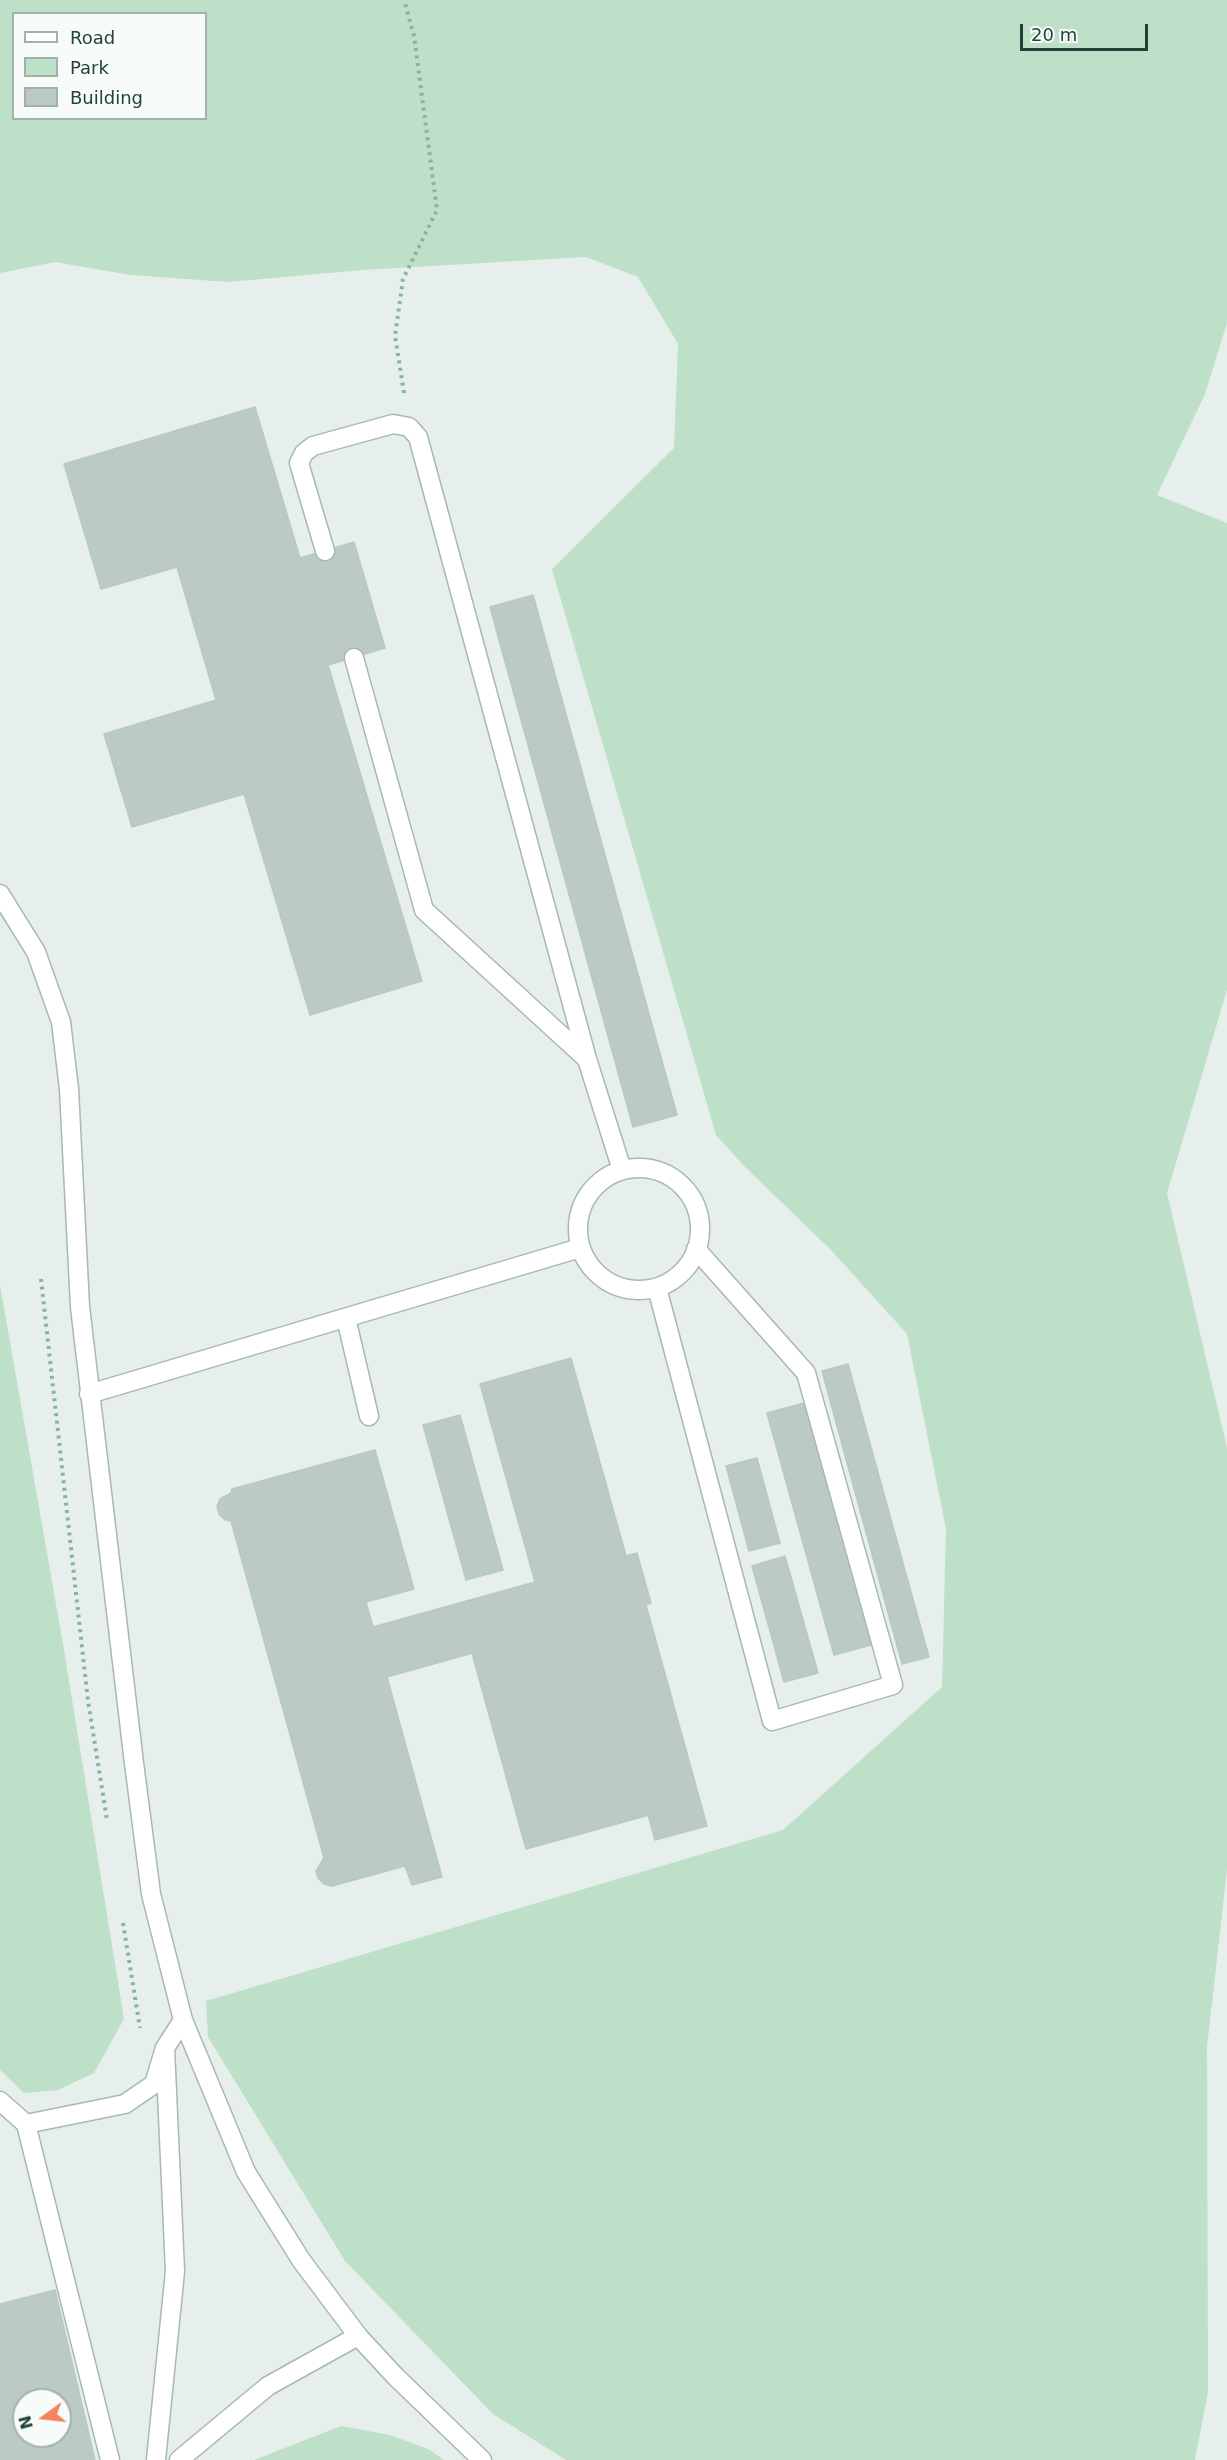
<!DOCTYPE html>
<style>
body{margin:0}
#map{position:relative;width:1227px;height:2460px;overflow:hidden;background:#e6efeb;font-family:"DejaVu Sans",sans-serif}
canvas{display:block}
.legend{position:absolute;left:12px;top:12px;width:195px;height:108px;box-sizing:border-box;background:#f7fbf9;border:2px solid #a3b1ad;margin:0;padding:8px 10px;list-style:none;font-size:18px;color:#24423a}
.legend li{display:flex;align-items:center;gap:12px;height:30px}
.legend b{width:30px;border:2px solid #a3b1ad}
.north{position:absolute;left:12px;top:2388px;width:60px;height:60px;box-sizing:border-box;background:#f7fbf9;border:2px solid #a3b1ad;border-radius:50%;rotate:255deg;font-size:16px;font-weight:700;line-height:24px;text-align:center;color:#24423a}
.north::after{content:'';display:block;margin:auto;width:21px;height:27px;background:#f4845f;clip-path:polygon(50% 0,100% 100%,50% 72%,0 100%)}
.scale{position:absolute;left:1020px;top:24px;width:128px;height:27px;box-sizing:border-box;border:3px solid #24423a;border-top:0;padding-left:8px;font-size:18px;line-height:21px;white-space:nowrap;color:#24423a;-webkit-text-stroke:4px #f7fbf9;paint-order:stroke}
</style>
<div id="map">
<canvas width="1227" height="2460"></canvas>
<ul class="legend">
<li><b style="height:8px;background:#fff"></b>Road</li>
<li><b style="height:16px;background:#bfe0c8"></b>Park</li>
<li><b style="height:16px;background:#bbcac4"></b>Building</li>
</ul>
<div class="north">N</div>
<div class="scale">20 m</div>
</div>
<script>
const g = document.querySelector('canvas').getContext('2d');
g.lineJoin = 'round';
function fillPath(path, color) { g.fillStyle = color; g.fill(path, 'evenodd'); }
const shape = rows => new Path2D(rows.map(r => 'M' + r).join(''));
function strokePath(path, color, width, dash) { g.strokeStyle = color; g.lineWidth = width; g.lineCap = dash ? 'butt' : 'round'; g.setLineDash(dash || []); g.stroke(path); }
const green = shape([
 [0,0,1227,0,1227,323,1205,394,1157,495,1227,523,1227,990,1167,1193,1227,1448,1227,1870,1207,2047,1208,2392,1195,2460,566,2460,493,2414,345,2261,208,2037,206,2001,783,1830,942,1687,946,1529,907,1334,831,1250,746,1168,716,1135,552,569,674,448,678,344,638,277,586,257,363,270,228,282,131,275,55,262,0,273],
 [14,14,206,14,206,118,14,118],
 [0,1285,63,1644,124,2019,94,2073,58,2090,24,2093,0,2070],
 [341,2426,390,2435,428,2449,444,2460,254,2460]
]);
const building = shape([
 [255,407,300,558,354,542,385,648,328,665,422,981,310,1015,244,794,132,827,104,734,216,700,177,567,101,589,64,464,255,407],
 [533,595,677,1115,633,1127,490,607,533,595],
 [571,1358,626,1556,637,1553,651,1603,646,1605,707,1826,655,1840,594,1619,387,1677,442,1877,412,1885,405,1866,332,1886,324,1884,318,1878,316,1871,324,1858,231,1521,225,1520,219,1514,217,1506,220,1499,231,1493,232,1489,327,1463,373,1627,535,1582,480,1384,571,1358],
 [848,1364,929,1657,902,1664,822,1371,848,1364],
 [808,1402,875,1644,834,1655,767,1413,808,1402],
 [460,1415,503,1570,466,1580,423,1425,460,1415],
 [375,1450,414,1589,366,1602,327,1463,375,1450],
 [757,1458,780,1543,749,1551,726,1466,757,1458],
 [785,1556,818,1673,784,1682,752,1566,785,1556],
 [594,1619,649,1815,526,1849,472,1653,594,1619],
 [55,2290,95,2460,0,2460,0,2304,55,2290],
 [24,2400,60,2400,60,2436,24,2436,24,2400]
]);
const path = shape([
 [404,393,395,336,403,279,437,210,414,36,404,0],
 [41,1279,88,1701,107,1820],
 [123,1923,140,2028]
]);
const service = shape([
 [325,551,299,463,304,453,313,446,393,424,409,427,418,437,587,1059,622,1170],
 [354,658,424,910,587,1059],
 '578 1229a61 61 0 1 1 122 0a61 61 0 1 1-122 0Z',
 [657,1288,772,1721,893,1685,806,1373,696,1249],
 [346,1318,369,1416],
 [89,1394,580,1248],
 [0,2101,26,2124,110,2460],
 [26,2124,125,2104,154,2084,165,2048,183,2020],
 [156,2460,175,2271,165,2048],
 [179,2460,268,2386,358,2336]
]);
const minor = shape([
 [0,894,36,952,61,1022,69,1089,80,1307,134,1763,151,1894,183,2020,246,2172,301,2260,358,2336,395,2376,482,2460]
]);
fillPath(green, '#bfe0c8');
fillPath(building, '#bbcac4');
strokePath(building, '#b8c9c2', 1.5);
strokePath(service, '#a8b8b2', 21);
strokePath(minor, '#a8b8b2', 21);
strokePath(path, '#86b3a5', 4, [3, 4.5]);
strokePath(service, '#fff', 18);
strokePath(minor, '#fff', 18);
</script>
